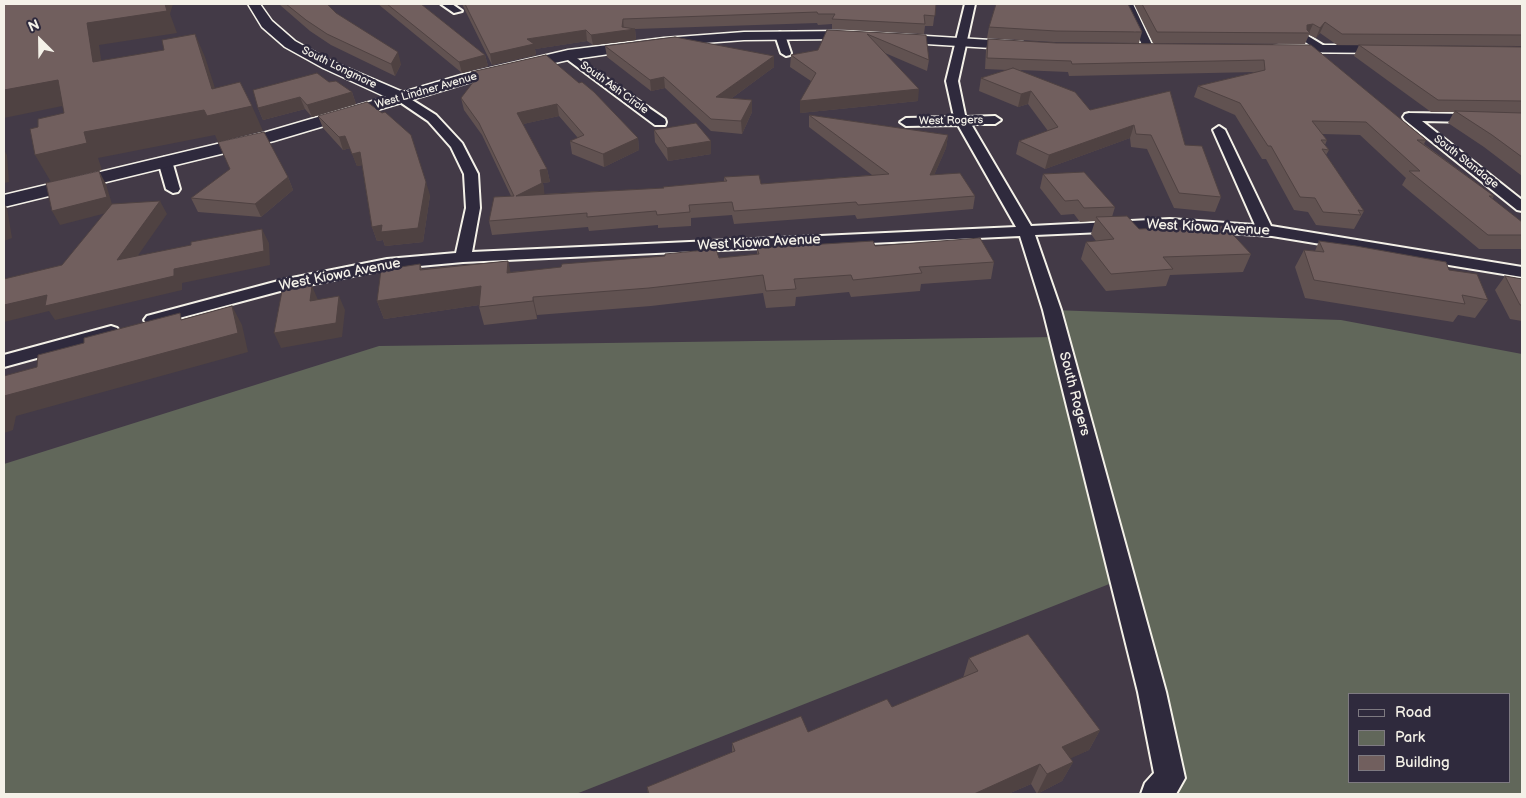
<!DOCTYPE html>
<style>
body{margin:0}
#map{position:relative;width:1526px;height:798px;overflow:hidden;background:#433a47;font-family:"Balsamiq Sans",sans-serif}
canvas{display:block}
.frame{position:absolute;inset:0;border:5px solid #f4f1e8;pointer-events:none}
.legend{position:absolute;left:1348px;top:693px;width:162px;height:90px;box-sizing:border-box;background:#2f2a3d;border:1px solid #7e7a81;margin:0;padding:6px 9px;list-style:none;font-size:15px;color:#f4f1e8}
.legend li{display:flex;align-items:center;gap:10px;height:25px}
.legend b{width:25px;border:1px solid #7e7a81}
.north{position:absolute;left:15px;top:15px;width:50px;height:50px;-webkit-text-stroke:4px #2f2a3d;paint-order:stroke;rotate:337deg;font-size:14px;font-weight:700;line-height:20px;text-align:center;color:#f4f1e8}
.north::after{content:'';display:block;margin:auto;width:18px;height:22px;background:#f4f1e8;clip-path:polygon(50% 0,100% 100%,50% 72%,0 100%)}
</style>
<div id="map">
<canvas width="1526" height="798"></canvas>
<div class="frame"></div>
<ul class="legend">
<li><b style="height:6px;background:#2f2a3d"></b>Road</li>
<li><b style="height:14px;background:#61675a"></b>Park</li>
<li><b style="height:14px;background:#715f5e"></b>Building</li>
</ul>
<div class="north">N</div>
</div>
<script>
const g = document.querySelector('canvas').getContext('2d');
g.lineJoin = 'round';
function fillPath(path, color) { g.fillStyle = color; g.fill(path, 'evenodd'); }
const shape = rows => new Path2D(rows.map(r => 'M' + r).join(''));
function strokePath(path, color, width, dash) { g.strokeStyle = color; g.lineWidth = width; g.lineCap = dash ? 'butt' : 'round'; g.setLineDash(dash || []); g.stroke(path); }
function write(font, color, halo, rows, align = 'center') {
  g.font = font + ' "Balsamiq Sans",sans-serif'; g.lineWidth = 5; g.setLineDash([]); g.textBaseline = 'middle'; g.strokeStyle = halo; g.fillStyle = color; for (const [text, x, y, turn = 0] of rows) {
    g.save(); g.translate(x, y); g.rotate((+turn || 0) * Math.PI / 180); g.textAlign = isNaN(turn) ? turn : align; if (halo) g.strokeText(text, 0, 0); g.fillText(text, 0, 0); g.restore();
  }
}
const green = shape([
 [1052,310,1341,320,1522,354,1522,794,1179,794,1170,778,1122,579,576,794,4,794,4,464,379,346,1058,337],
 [1350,694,1510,694,1510,782,1350,782]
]);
const street = shape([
 [441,4,452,4,462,11,454,13,441,4],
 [965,4,975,4,958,81,965,115,966,117,995,116,1001,120,995,124,971,124,1031,226,1170,219,1255,225,1213,130,1219,126,1225,130,1271,226,1522,267,1522,277,1272,236,1170,229,1035,235,1061,310,1166,692,1185,778,1176,794,1141,794,1145,783,1154,773,1138,692,1043,310,1020,236,463,262,387,269,284,290,153,325,147,324,144,320,147,316,282,280,387,259,456,253,466,208,464,174,451,147,428,121,397,100,395,97,397,94,401,93,436,115,462,143,478,174,480,208,472,252,1016,227,958,125,906,126,900,122,906,118,954,117,946,81,965,4],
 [1123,4,1133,4,1154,49,1153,51,1145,51,1144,49,1123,4],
 [780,32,785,35,791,53,790,55,786,56,781,53,775,35,780,32],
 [1308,36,1326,47,1326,51,1318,51,1304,41,1304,37,1308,36],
 [568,52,665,119,666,122,665,125,655,125,564,57,564,53,568,52],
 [1409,113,1522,115,1522,123,1422,121,1522,200,1522,211,1517,210,1405,120,1403,117,1405,114,1409,113],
 [165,157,172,161,180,189,178,192,173,193,166,189,158,161,165,157],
 [111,326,117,328,120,332,117,336,4,367,4,355,111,326]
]);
const secondary = shape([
 [248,4,260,4,272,21,295,41,333,62,403,92,461,75,568,50,664,38,744,32,845,31,1023,42,1030,46,1023,50,845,39,744,40,664,46,568,60,471,82,274,141,4,207,4,195,263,133,386,97,323,68,285,47,262,27,248,4],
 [1279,45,1393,45,1400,49,1393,53,1274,52,1272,49,1274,46,1279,45]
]);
const wall = shape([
 [279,4,327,4,336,13,401,64,395,76,331,45,310,31,280,5],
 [378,4,421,4,485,55,488,66,462,73],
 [462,4,936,4,933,26,925,26,924,34,832,29,832,24,818,25,817,23,635,29,636,40,593,45,587,41,535,49,536,55,492,65],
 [1134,4,1522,4,1522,176,1484,147,1448,123,1454,112,1431,112,1354,56,1359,45,1522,47,1522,46,1337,45,1320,33,1316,38,1309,35,1305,44,1153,43],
 [989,27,1142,32,1139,43,1054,42,987,38],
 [827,30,926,35,929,60,927,71,885,53,918,101,800,113,811,81,790,67,791,55,818,50],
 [988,39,1056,43,1311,45,1426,140,1424,144,1494,196,1492,199,1522,222,1522,249,1479,249,1402,185,1406,178,1360,135,1322,134,1327,140,1325,145,1329,150,1326,155,1364,211,1354,229,1316,225,1308,212,1294,210,1266,159,1262,159,1235,115,1194,97,1198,86,1256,72,1069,76,1068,72,1020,70,1090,110,1170,91,1185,145,1221,197,1215,212,1174,208,1147,149,1131,147,1130,138,1045,169,1016,154,1019,141,1048,131,1028,104,1018,107,979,91,981,78,1007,70,985,69,986,50],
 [605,46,774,67,732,98,752,100,752,112,742,134,711,131,665,88,651,91,607,57],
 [546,55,638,138,639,150,604,167,572,154,570,141,578,138,559,116,523,124,547,169,550,182,543,183,544,194,664,188,724,182,724,177,761,184,872,175,809,127,809,115,948,135,946,148,934,175,975,196,973,209,857,219,855,215,734,224,732,215,691,218,691,226,658,228,658,225,589,231,588,227,492,235,489,221,511,196,482,135,464,110,461,98,474,82,471,72],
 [329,82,352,92,356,104,312,117,305,109,263,120,258,108],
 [318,116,430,195,423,242,385,246,383,240,377,241,372,227,362,165,357,166,350,148,343,150,323,128],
 [654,130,711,141,711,154,668,161,655,142],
 [1043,174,1115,207,1112,217,1139,229,1251,254,1243,272,1170,275,1166,286,1106,291,1081,259,1086,242,1096,241,1091,234,1095,221,1080,222,1074,214,1061,215,1040,188],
 [288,177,293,190,261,217,198,212,191,198],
 [1319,241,1449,270,1488,300,1475,318,1458,315,1453,322,1305,298,1295,267,1304,250,1315,251],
 [875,246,994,262,991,279,921,284,920,291,851,297,849,292,796,297,795,306,766,308,763,293,651,306,537,315,537,319,484,325,479,307,479,305,384,319,377,301,420,264,422,269,508,261,510,272,719,258,757,254,757,248],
 [1505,276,1522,279,1522,321,1510,319,1495,290],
 [969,658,1100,730,1089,750,1070,758,1073,762,1062,781,1037,794,1031,784,1008,794,648,794,647,787,732,752,732,743,808,732,892,707,963,678]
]);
const shadedWall = shape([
 [165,4,173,4,170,14,177,33,99,45,105,86,93,62,87,23],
 [623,19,624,31,635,29,636,40,593,45,591,35,622,27],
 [1325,22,1320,33,1316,38,1320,28],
 [1313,24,1309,33,1304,33,1307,25],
 [586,30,587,41,535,49,536,55,492,65,490,54,527,39],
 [195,34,205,57,223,113,252,106,263,131,218,142,215,135,98,158,102,170,51,182,35,155,84,132,212,89],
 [398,52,401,64,395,76,391,64],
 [485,55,488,66,462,73,459,62],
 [774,56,774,67,717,109,716,97],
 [664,77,665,88,651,91,650,80],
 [58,80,72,104,4,118,4,90],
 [919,89,918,101,800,113,800,101],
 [1031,91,1028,104,1018,107,1021,94],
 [352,92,356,104,312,117,307,105],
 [300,97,305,109,263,120,258,108],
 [752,100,752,112,742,134,741,121],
 [557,104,559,116,519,125,517,113],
 [1134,125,1130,138,1045,169,1049,155],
 [948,135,946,148,928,189,930,175],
 [345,136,350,148,343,150,339,137],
 [638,138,639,150,604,167,603,154],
 [711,141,711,154,668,161,667,148],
 [4,150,7,155,9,182,4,183],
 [360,152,365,165,357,166,352,154],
 [547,169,550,182,543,183,545,197,516,196,540,170],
 [99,171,106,184,114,211,60,225,52,211],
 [288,177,293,190,261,217,255,204],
 [426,182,430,195,423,242,385,246,383,240,377,241,372,227],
 [160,201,167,214,125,274,117,260],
 [4,203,7,208,12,238,4,241],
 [262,229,269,243,270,265,182,283,182,290,55,320,49,311,4,322,4,305,47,295,174,269],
 [508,261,512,278,507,273],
 [312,286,318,300,310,301],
 [481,286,486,304,384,319,377,301],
 [339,296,345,310,342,337,281,348,274,333],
 [533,297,537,315,537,319,533,301],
 [232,306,242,325,248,352,16,416,13,430,4,433,4,396],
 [1100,730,1089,750,1052,767,1062,747],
 [1073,762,1062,781,1037,794,1047,774],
 [1040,764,1031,784,1008,794,974,794]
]);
const building = shape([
 [4,4,165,4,167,11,87,23,93,62,164,50,162,40,195,34,212,89,240,82,252,106,207,116,204,110,84,132,87,143,35,155,30,129,38,127,38,119,64,113,58,80,4,90,4,4],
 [286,4,327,4,336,13,398,52,391,64,327,34,306,20,286,4],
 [387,4,421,4,485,55,459,62,387,4],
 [465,4,936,4,935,16,924,15,925,24,832,19,835,14,818,14,817,12,623,19,622,27,635,29,591,35,586,30,527,39,534,44,490,54,465,4],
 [996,4,1128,4,1142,32,1056,31,989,27,996,4],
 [1142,4,1522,4,1522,35,1342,34,1325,22,1320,28,1313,24,1307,25,1307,30,1310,33,1157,32,1142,4],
 [827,30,926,35,929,60,867,34,919,89,800,101,816,73,791,55,818,50,827,30],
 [675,37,774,56,716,97,752,100,741,121,711,119,664,77,650,80,605,46,675,37],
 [988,39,1056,43,1311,45,1426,140,1417,140,1494,196,1489,196,1522,222,1522,235,1488,235,1409,171,1420,171,1366,122,1312,121,1327,140,1321,140,1329,150,1322,149,1364,211,1358,210,1361,215,1323,212,1315,198,1300,197,1271,146,1268,146,1240,103,1198,86,1265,70,1264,60,1072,64,1071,61,987,58,988,39],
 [1359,45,1522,47,1522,101,1438,100,1359,45],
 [546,55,579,83,582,82,594,92,638,138,603,154,570,141,584,135,557,104,517,113,547,169,540,170,542,183,516,196,664,188,663,187,727,181,724,177,759,175,761,184,889,174,809,115,948,135,930,175,960,173,975,196,858,205,856,202,734,211,732,202,689,205,690,212,657,215,656,211,587,217,587,213,489,221,494,197,514,196,479,123,461,98,477,77,471,72,546,55],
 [1013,68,1075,92,1090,110,1170,91,1185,145,1202,146,1221,197,1179,193,1151,135,1136,134,1134,125,1049,155,1019,141,1058,127,1031,91,1021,94,981,78,1013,68],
 [317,73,329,82,336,81,352,92,307,105,300,97,258,108,253,90,317,73],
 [367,102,382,113,385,112,411,135,426,182,418,228,381,232,382,225,372,227,360,152,352,154,345,136,339,137,318,116,367,102],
 [1455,111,1522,113,1522,157,1492,135,1455,111],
 [696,123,711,141,667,148,654,130,696,123],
 [264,132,288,177,255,204,191,198,230,169,218,142,264,132],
 [99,171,107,197,52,211,46,183,99,171],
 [1084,172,1115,207,1084,208,1078,200,1065,201,1043,174,1084,172],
 [160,201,117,260,191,245,191,242,262,229,264,251,174,269,174,276,45,306,47,295,4,305,4,279,62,265,112,204,160,201],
 [1127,216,1139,229,1225,226,1251,254,1163,257,1173,269,1111,274,1086,242,1114,239,1096,217,1127,216],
 [980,238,994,262,919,267,922,273,853,280,851,275,794,279,796,289,766,291,763,275,649,288,533,297,533,301,479,307,481,286,377,301,381,270,420,264,420,270,508,261,507,273,561,267,562,264,665,256,665,254,716,249,719,258,759,254,757,248,873,241,875,246,980,238],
 [1319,241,1356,246,1446,262,1449,270,1477,274,1488,300,1462,295,1465,304,1314,280,1304,250,1324,252,1319,241],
 [1505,276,1522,279,1522,305,1520,305,1505,276],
 [312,286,310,301,339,296,336,323,274,333,282,291,312,286],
 [232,306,238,333,4,396,4,376,37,367,38,355,84,343,84,338,180,313,181,320,232,306],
 [1028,634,1100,730,1062,747,1073,762,1047,774,1040,764,974,794,649,794,647,787,735,751,732,743,801,716,808,732,887,699,892,707,978,671,969,658,1028,634]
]);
const farStreetnames = [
 ["South Longmore",339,68,26],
 ["South Ash Circle",614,88,36],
 ["West Lindner Avenue",426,91,-16],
 ["West Rogers",951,121,-1],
 ["South Standage",1466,162,38]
];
const streetNames = [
 ["West Kiowa Avenue",1208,228,3],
 ["West Kiowa Avenue",759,243,-3],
 ["West Kiowa Avenue",340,275,-11],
 ["South Rogers",1074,394,75]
];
fillPath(green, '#61675a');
strokePath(street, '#f4f1e8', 4);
strokePath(secondary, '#f4f1e8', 3);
fillPath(street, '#2f2a3d');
fillPath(secondary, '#2f2a3d');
fillPath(wall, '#615251');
fillPath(shadedWall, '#4f4242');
fillPath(building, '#715f5e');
strokePath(building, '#4f4242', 1);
write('11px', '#f4f1e8', '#2f2a3d', farStreetnames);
write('14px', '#f4f1e8', '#2f2a3d', streetNames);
</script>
